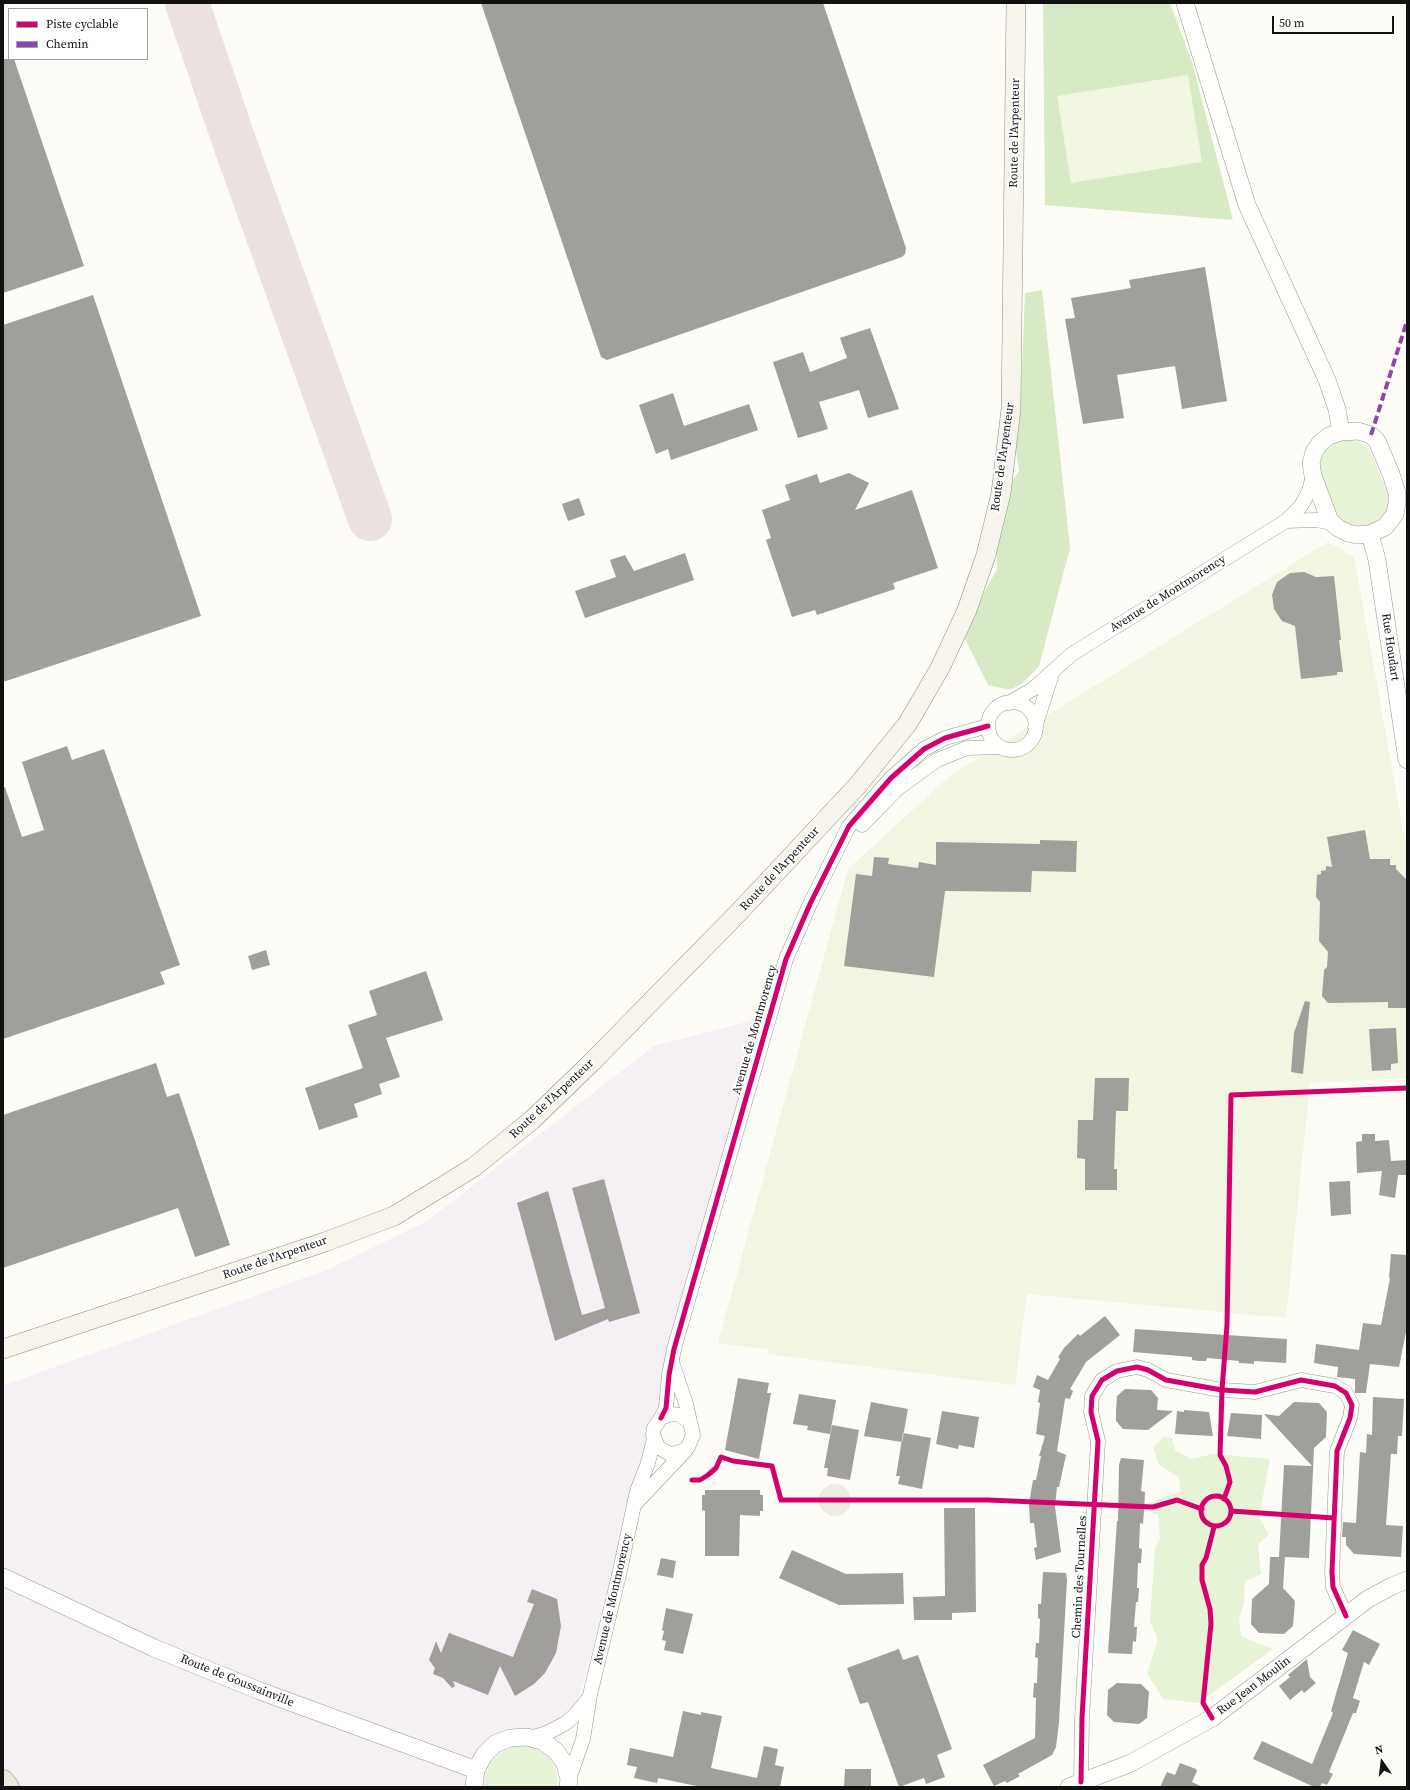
<!DOCTYPE html>
<style>
body{margin:0}
#map{position:relative;width:1410px;height:1790px;overflow:hidden;background:#fdfcf7;font-family:"Source Serif 4",serif}
canvas{display:block}
.frame{position:absolute;inset:0;border:4px solid #111;pointer-events:none}
.legend{position:absolute;left:8px;top:8px;width:140px;height:52px;box-sizing:border-box;background:#fff;border:1px solid #a0a0a0;margin:0;padding:5px 7px;list-style:none;font-size:12px;color:#111}
.legend li{display:flex;align-items:center;gap:8px;height:20px}
.legend b{width:20px;border:1px solid #a0a0a0}
.north{position:absolute;left:1362px;top:1742px;width:40px;height:40px;-webkit-text-stroke:3px #fff;paint-order:stroke;rotate:346deg;font-size:11px;font-weight:700;line-height:16px;text-align:center;color:#111}
.north::after{content:'';display:block;margin:auto;width:14px;height:18px;background:#111;clip-path:polygon(50% 0,100% 100%,50% 72%,0 100%)}
.scale{position:absolute;left:1272px;top:16px;width:122px;height:18px;box-sizing:border-box;border:2px solid #111;border-top:0;padding-left:5px;font-size:12px;line-height:14px;white-space:nowrap;color:#111;-webkit-text-stroke:3px #fff;paint-order:stroke}
</style>
<div id="map">
<canvas width="1410" height="1790"></canvas>
<div class="frame"></div>
<ul class="legend">
<li><b style="height:5px;background:#d6006c"></b>Piste cyclable</li>
<li><b style="height:5px;background:#8e44ad"></b>Chemin</li>
</ul>
<div class="north">N</div>
<div class="scale">50 m</div>
</div>
<script>
const g = document.querySelector('canvas').getContext('2d');
g.lineJoin = 'round';
function fillPath(path, color) { g.fillStyle = color; g.fill(path, 'evenodd'); }
const shape = rows => new Path2D(rows.map(r => 'M' + r).join(''));
function strokePath(path, color, width, dash) { g.strokeStyle = color; g.lineWidth = width; g.lineCap = dash ? 'butt' : 'round'; g.setLineDash(dash || []); g.stroke(path); }
function write(font, color, halo, rows, align = 'center') {
  g.font = font + ' "Source Serif 4",serif'; g.lineWidth = 4; g.setLineDash([]); g.textBaseline = 'middle'; g.strokeStyle = halo; g.fillStyle = color; for (const [text, x, y, turn = 0] of rows) {
    g.save(); g.translate(x, y); g.rotate((+turn || 0) * Math.PI / 180); g.textAlign = isNaN(turn) ? turn : align; if (halo) g.strokeText(text, 0, 0); g.fillText(text, 0, 0); g.restore();
  }
}
const industrial = shape([
 [765,1017,583,1685,540,1787,3,1787,3,1384,10,1383,327,1270,427,1221,654,1046]
]);
const green = shape([
 [1354,440,1361,443,1371,452,1388,495,1388,511,1384,518,1365,528,1350,526,1337,518,1319,469,1321,458,1327,449,1339,441],
 [1164,1437,1172,1438,1175,1450,1191,1459,1213,1454,1270,1459,1259,1518,1269,1534,1258,1545,1261,1574,1245,1581,1244,1603,1239,1618,1241,1636,1273,1649,1198,1703,1163,1699,1147,1673,1158,1640,1150,1621,1155,1547,1160,1539,1158,1515,1150,1512,1150,1503,1180,1491,1179,1477,1159,1465,1153,1447],
 [522,1746,534,1748,544,1754,552,1762,557,1772,558,1787,486,1787,486,1775,491,1763,500,1754,511,1748]
]);
const forest = shape([
 [1043,3,1170,3,1192,62,1233,220,1045,205],
 [1042,290,1070,548,1039,666,1023,683,1010,690,988,685,962,633,997,569,996,535,1002,496,1019,471,1015,444,1014,416,1021,392,1025,293]
]);
const pitch = shape([
 [1188,75,1202,162,1071,183,1057,96],
 [1328,542,1354,557,1407,852,1407,1078,1310,1083,1286,1318,1027,1294,1015,1385,768,1354,769,1350,718,1343,848,869,952,774]
]);
const plaza = shape([
 '819 1500a16 16 0 1 1 32 0a16 16 0 1 1-32 0Z'
]);
const taxiway = shape([
 [187,3,235,144,370,519]
]);
const building = shape([
 [481,3,823,3,906,248,905,254,902,257,607,360,601,357],
 [3,59,14,59,84,266,3,293],
 [1205,267,1227,401,1182,409,1175,366,1117,375,1124,418,1083,424,1065,319,1075,318,1071,298,1131,288,1129,280],
 [93,295,201,616,3,682,3,325],
 [870,328,899,409,868,418,859,390,819,402,828,429,798,438,773,362,803,352,810,372,847,358,840,338],
 [673,393,684,426,749,404,758,430,671,460,668,449,656,454,639,405],
 [849,473,869,483,855,510,912,490,938,568,893,583,895,589,817,615,815,610,792,617,766,540,771,538,762,510,790,500,785,485,817,474,820,483],
 [579,498,585,515,568,521,562,504],
 [685,553,694,580,585,618,575,591,616,577,610,560,625,555,634,571],
 [1304,572,1316,577,1334,576,1341,640,1339,640,1343,672,1337,672,1337,675,1301,679,1295,626,1282,621,1274,609,1272,595,1277,582,1290,573],
 [67,746,72,760,104,749,180,965,160,972,165,984,3,1039,3,788,5,787,22,837,44,830,22,762],
 [1365,830,1370,859,1390,859,1390,865,1396,865,1396,869,1407,880,1407,1008,1388,1008,1388,1002,1328,1003,1322,996,1324,970,1327,967,1328,952,1319,941,1320,902,1316,897,1317,875,1321,874,1321,871,1326,870,1326,866,1332,867,1327,837],
 [1040,840,1077,841,1076,872,1032,871,1031,892,945,891,934,977,844,966,856,874,872,876,874,857,889,858,888,864,918,868,919,862,936,865,936,842,1040,844],
 [266,950,270,965,252,970,248,956],
 [426,971,443,1020,386,1038,400,1077,379,1084,382,1094,354,1104,358,1117,319,1130,305,1088,363,1068,348,1025,377,1015,369,991],
 [1305,1001,1310,1002,1303,1074,1291,1072,1294,1033],
 [1396,1028,1398,1063,1391,1064,1391,1070,1372,1071,1369,1029],
 [156,1063,167,1097,179,1093,230,1245,195,1257,178,1208,3,1268,3,1115],
 [1095,1078,1129,1078,1128,1111,1116,1111,1114,1169,1117,1169,1117,1190,1085,1190,1085,1159,1077,1158,1078,1120,1093,1120],
 [1362,1134,1375,1134,1375,1141,1389,1140,1391,1161,1407,1160,1407,1175,1398,1175,1395,1198,1379,1195,1382,1171,1357,1173,1356,1142,1362,1141],
 [604,1179,640,1313,609,1322,608,1319,555,1341,517,1203,548,1191,582,1315,605,1308,572,1188],
 [1350,1181,1351,1214,1331,1216,1329,1182],
 [1391,1254,1407,1255,1407,1327,1399,1367,1370,1364,1366,1393,1355,1393,1355,1379,1337,1377,1338,1367,1314,1363,1316,1344,1359,1350,1363,1323,1381,1325,1390,1278,1389,1278],
 [1105,1316,1120,1335,1086,1362,1070,1389,1073,1391,1070,1399,1066,1398,1065,1399,1057,1451,1066,1455,1059,1487,1057,1487,1055,1507,1061,1552,1036,1560,1034,1548,1037,1547,1034,1523,1030,1523,1029,1503,1033,1480,1036,1480,1041,1456,1039,1456,1045,1436,1036,1434,1040,1403,1038,1402,1040,1390,1033,1387,1037,1375,1048,1380,1060,1359,1058,1357,1064,1348,1078,1334,1080,1336],
 [1135,1329,1287,1339,1286,1363,1254,1361,1254,1364,1239,1363,1239,1361,1207,1358,1206,1361,1199,1361,1192,1360,1192,1357,1133,1352],
 [738,1378,769,1383,767,1393,771,1393,759,1459,725,1450],
 [1125,1389,1151,1390,1158,1398,1157,1410,1173,1411,1148,1430,1123,1429,1116,1421,1116,1411,1117,1396],
 [799,1394,836,1400,830,1434,807,1430,808,1426,793,1424],
 [1373,1397,1404,1399,1402,1436,1398,1436,1397,1454,1391,1454,1386,1525,1403,1526,1401,1557,1354,1554,1346,1545,1346,1537,1342,1537,1343,1522,1356,1523,1360,1452,1366,1453,1367,1434,1372,1435],
 [871,1402,908,1409,902,1442,864,1436],
 [1294,1402,1319,1403,1327,1412,1326,1437,1314,1448,1309,1558,1285,1557,1283,1588,1295,1601,1293,1626,1284,1634,1259,1633,1251,1624,1252,1599,1269,1584,1270,1557,1279,1557,1284,1465,1312,1466,1264,1414,1279,1416],
 [1184,1410,1209,1412,1213,1436,1175,1434,1177,1411,1184,1412],
 [942,1411,979,1417,974,1448,959,1445,958,1449,936,1444],
 [1231,1413,1262,1415,1261,1439,1227,1436],
 [832,1425,859,1430,850,1480,827,1476,828,1468,824,1468],
 [903,1433,931,1438,922,1489,898,1484,900,1476,896,1476],
 [1121,1458,1144,1460,1141,1491,1145,1492,1144,1511,1143,1524,1140,1523,1139,1548,1142,1549,1141,1563,1138,1563,1137,1588,1139,1588,1138,1602,1136,1602,1134,1627,1137,1627,1136,1642,1133,1641,1132,1654,1108,1653,1117,1521,1118,1521,1119,1465],
 [705,1490,760,1490,760,1495,763,1495,763,1511,760,1511,760,1516,740,1515,739,1556,705,1556,705,1511,702,1510,702,1495,705,1495],
 [944,1508,975,1508,976,1612,952,1613,952,1620,914,1620,913,1597,945,1596],
 [792,1550,846,1574,903,1573,904,1604,839,1605,779,1578],
 [661,1558,676,1561,673,1578,657,1575],
 [1043,1572,1066,1573,1067,1580,1059,1722,1056,1747,1052,1755,1018,1774,1020,1776,1007,1783,1005,1781,994,1786,983,1765,1035,1738,1036,1698,1033,1697,1034,1683,1037,1683,1038,1658,1035,1657,1036,1643,1039,1643,1040,1619,1038,1618,1038,1604,1041,1604],
 [532,1589,557,1599,561,1626,556,1653,545,1673,534,1684,515,1696,500,1666,488,1695,453,1681,455,1686,452,1688,443,1678,433,1674,435,1668,429,1660,436,1641,441,1653,449,1633,513,1657,534,1604,527,1602],
 [666,1608,693,1614,683,1654,664,1650,666,1641,662,1640,664,1631,662,1630],
 [1353,1630,1380,1644,1369,1665,1364,1662,1353,1698,1360,1701,1356,1713,1353,1713,1329,1772,1333,1774,1327,1785,1322,1783,1320,1787,1314,1787,1253,1759,1262,1741,1312,1764,1333,1713,1331,1711,1348,1653,1342,1650],
 [899,1649,903,1660,918,1655,952,1749,937,1755,945,1777,926,1784,924,1778,899,1787,868,1702,860,1704,847,1668],
 [1307,1659,1310,1677,1316,1683,1304,1693,1302,1690,1290,1700,1279,1686,1290,1677,1288,1675],
 [1117,1683,1141,1684,1149,1692,1147,1718,1139,1724,1114,1722,1107,1715,1108,1690],
 [683,1711,701,1715,701,1712,722,1716,711,1768,757,1778,764,1746,778,1749,775,1765,784,1767,780,1787,701,1787,658,1778,657,1783,634,1778,637,1767,627,1765,630,1748,673,1757],
 [1180,1763,1196,1769,1197,1771,1192,1782,1203,1787,1160,1787,1167,1772,1175,1775],
 [845,1769,871,1769,871,1787,844,1787]
]);
const minor = shape([
 [1286,521,1316,520,1332,523],
 '988 726a24 24 0 1 1 48 0a24 24 0 1 1-48 0Z',
 [1009,703,1033,689,1072,654,1286,521,1301,506,1309,491,1313,476],
 [1035,727,1052,674],
 [862,825,897,789,937,760,967,748,1000,747],
 [673,1365,686,1404,693,1435,688,1447,683,1451,670,1454,658,1447,653,1435,654,1428,661,1418,672,1414,679,1415,690,1422],
 [661,1418,666,1408,669,1375,674,1349,786,959,810,904,849,826,891,778,924,749,945,738,988,726],
 [636,1503,686,1450],
 [530,1738,547,1733,566,1723,575,1715,588,1699],
 [569,1779,583,1739,590,1695,619,1575,637,1491,648,1463,654,1439],
 [1081,1782,1082,1718,1098,1441,1091,1412,1092,1396,1102,1380,1117,1371,1137,1367,1148,1370,1166,1380,1222,1390,1255,1392,1301,1380,1335,1386,1346,1393,1352,1405,1350,1418,1337,1451,1332,1572,1333,1587,1346,1616]
]);
const tertiary = shape([
 [1185,3,1247,205,1327,380,1337,409,1341,432],
 [1358,431,1371,435,1377,441,1391,474,1397,493,1397,503,1395,514,1385,527,1370,534,1357,535,1348,533,1338,528,1330,521,1313,476,1311,463,1314,452,1320,443,1329,436,1341,432,1358,431],
 [1370,534,1377,560,1407,760],
 [3,1577,154,1648,260,1691,476,1770],
 [474,1787,476,1770,484,1755,495,1744,510,1738,527,1737,542,1741,556,1751,565,1764,569,1779,568,1787],
 [1069,1787,1131,1763,1212,1718,1368,1599,1392,1586,1407,1580]
]);
const secondary = shape([
 [3,1349,325,1242,394,1216,474,1167,532,1120,592,1062,740,911,858,785,908,723,940,668,967,610,986,555,1001,493,1011,409,1016,3]
]);
const primary = shape([
 [3,1781,8,1787]
]);
const quiet = shape([
 [1371,435,1407,321]
]);
const cycleway = shape([
 [661,1418,666,1408,669,1375,674,1349,786,959,810,904,849,826,891,778,924,749,945,738,988,726],
 [692,1480,700,1480,708,1475,716,1468,721,1457,733,1461,772,1466,781,1500,988,1500,1153,1507,1177,1500,1202,1509],
 '1201 1511a15 15 0 1 1 30 0a15 15 0 1 1-30 0Z',
 [1224,1499,1230,1482,1226,1466,1220,1455,1222,1390,1227,1325,1231,1095,1407,1088],
 [1231,1511,1334,1518],
 [1212,1718,1203,1703,1211,1624,1210,1609,1202,1580,1202,1565,1206,1558,1214,1527],
 [1081,1782,1082,1718,1098,1441,1091,1412,1092,1396,1102,1380,1117,1371,1137,1367,1148,1370,1166,1380,1222,1390,1255,1392,1301,1380,1335,1386,1346,1393,1352,1405,1350,1418,1337,1451,1332,1572,1333,1587,1346,1616]
]);
const streetNames = [
 ["Route de l'Arpenteur",1015,133,-89],
 ["Route de l'Arpenteur",1003,457,-82],
 ["Avenue de Montmorency",1168,594,-32],
 ["Rue Houdart",1390,647,82],
 ["Route de l'Arpenteur",780,869,-47],
 ["Avenue de Montmorency",755,1030,-74],
 ["Route de l'Arpenteur",552,1099,-43],
 ["Route de l'Arpenteur",275,1258,-19],
 ["Chemin des Tournelles",1080,1577,-87],
 ["Avenue de Montmorency",613,1599,-77],
 ["Route de Goussainville",237,1681,22],
 ["Rue Jean Moulin",1254,1686,-37]
];
fillPath(industrial, '#f5f0f3');
fillPath(green, '#e7f3d7');
fillPath(forest, '#d8eac5');
fillPath(pitch, '#f0f6e1');
fillPath(plaza, '#edebe2');
strokePath(taxiway, '#ebe1df', 44);
fillPath(building, '#a19f9c');
strokePath(minor, '#979795', 15);
strokePath(tertiary, '#979795', 18);
strokePath(secondary, '#8e8d8b', 20);
strokePath(primary, '#858482', 23);
strokePath(minor, '#fffffe', 14);
strokePath(tertiary, '#fffffe', 17);
strokePath(secondary, '#f6f4eb', 19);
strokePath(primary, '#ede9dc', 22);
strokePath(quiet, '#8e44ad', 4, [8, 4]);
strokePath(cycleway, '#d6006c', 5);
write('12px', '#111', '#fff', streetNames);
</script>
